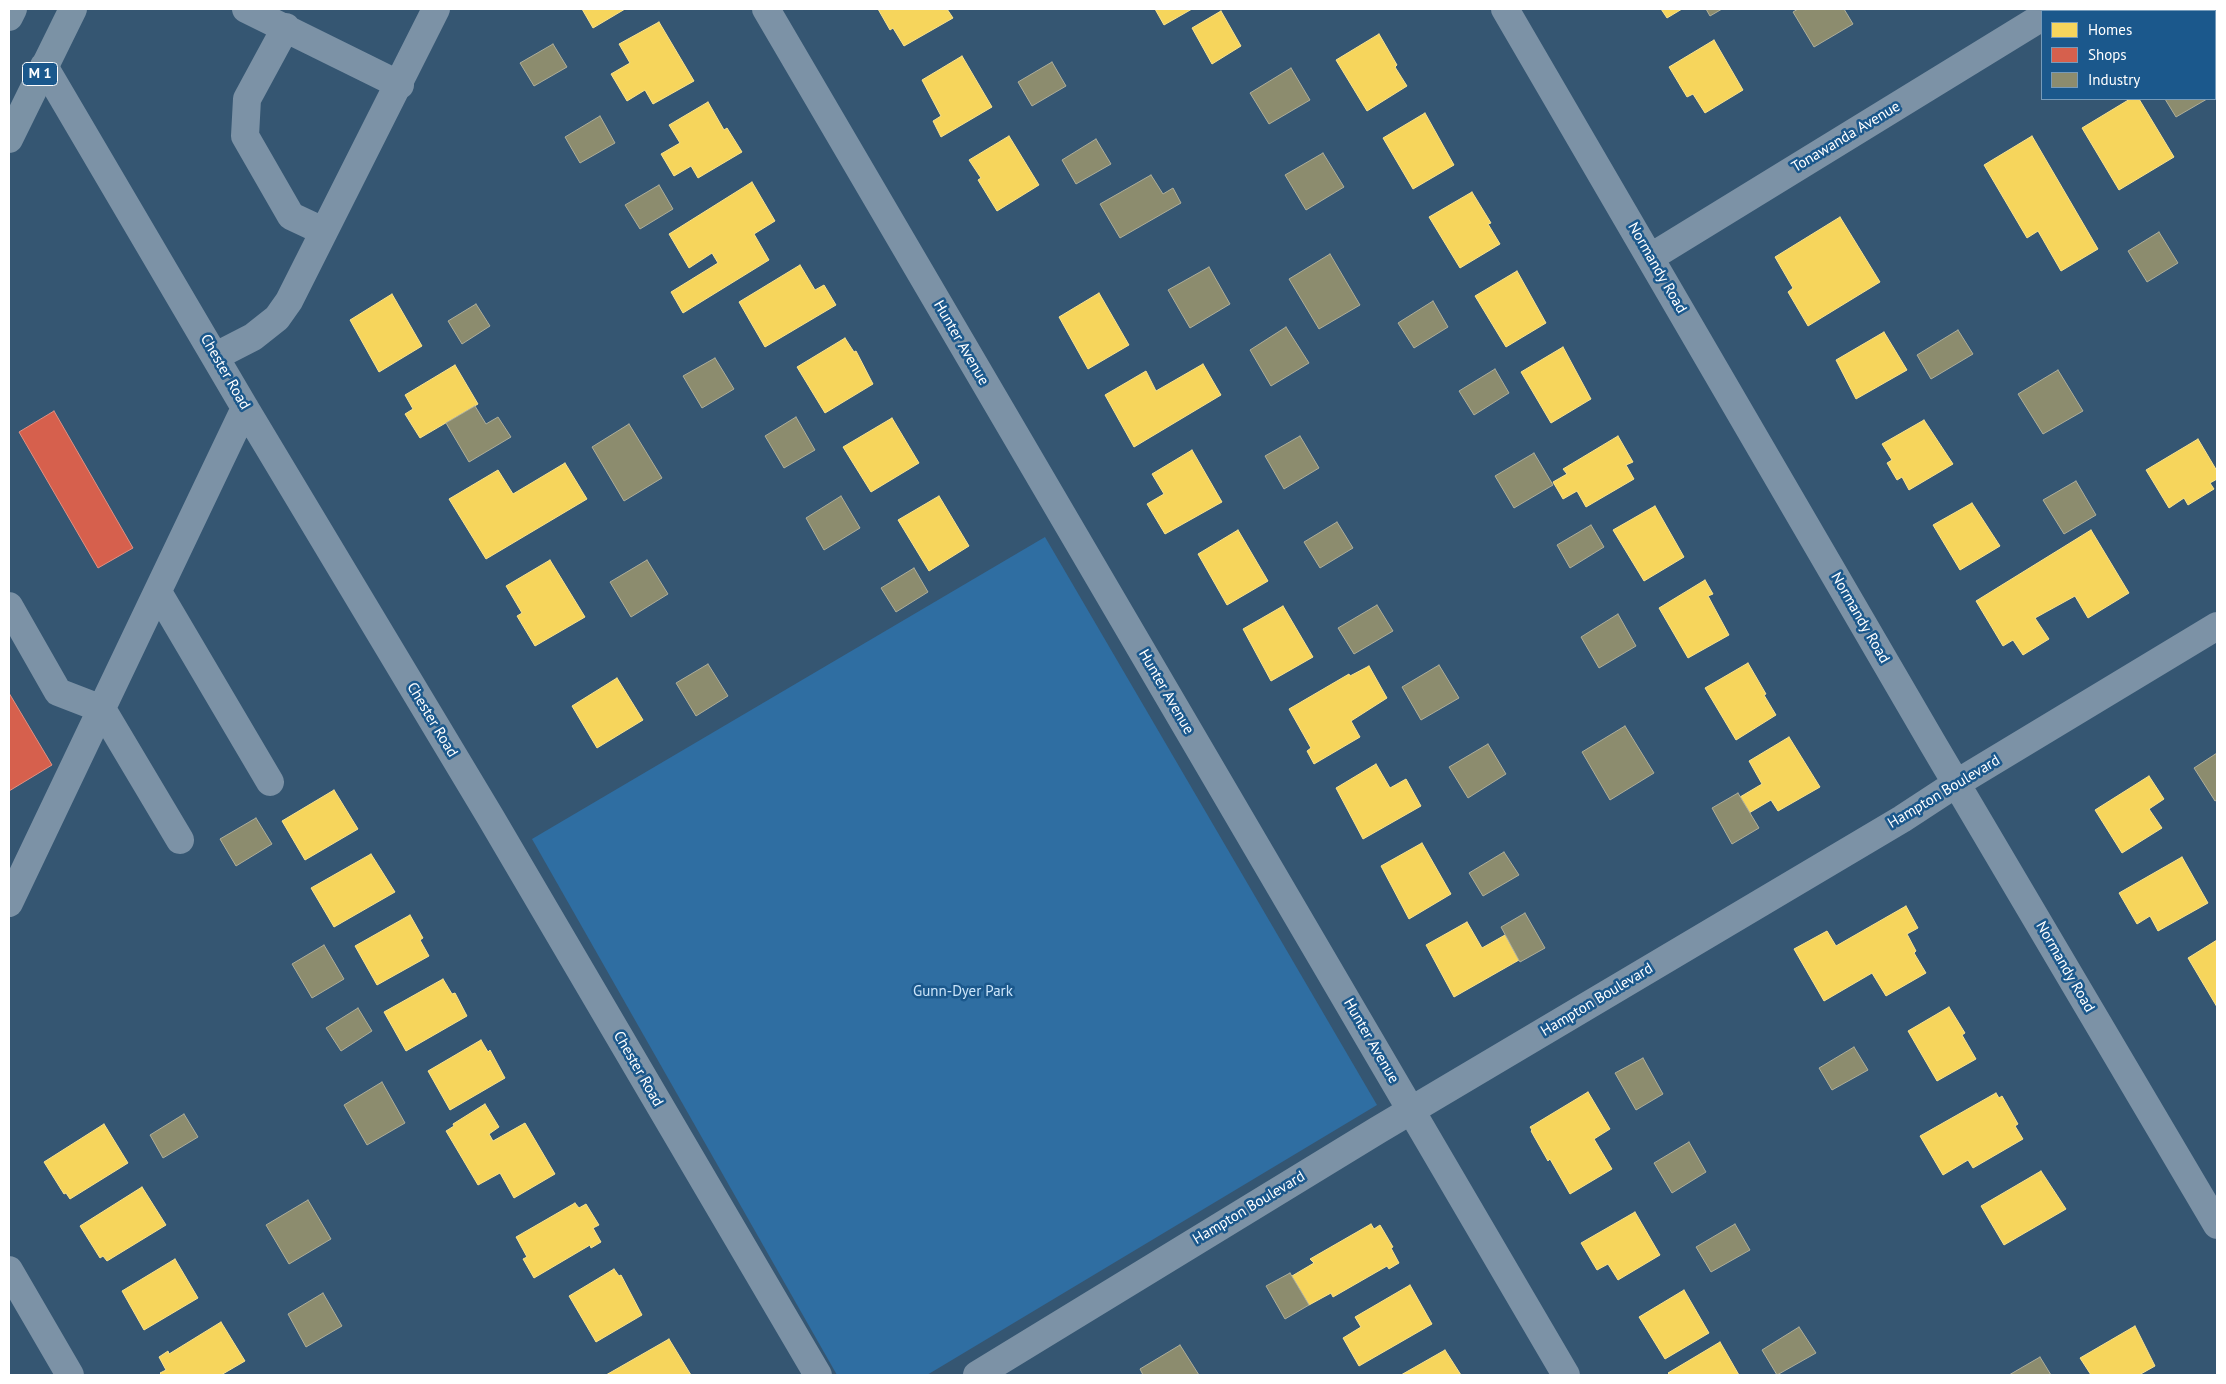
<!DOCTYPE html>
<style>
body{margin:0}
#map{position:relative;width:2226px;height:1384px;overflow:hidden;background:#355672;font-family:"PT Sans",sans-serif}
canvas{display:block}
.frame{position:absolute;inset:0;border:10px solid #fff;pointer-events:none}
.legend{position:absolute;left:2041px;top:10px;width:175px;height:90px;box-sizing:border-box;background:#1b588c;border:1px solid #769bba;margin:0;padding:6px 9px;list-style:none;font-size:15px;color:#fff}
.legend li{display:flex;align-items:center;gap:10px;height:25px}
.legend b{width:25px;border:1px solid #769bba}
</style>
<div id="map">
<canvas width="2226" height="1384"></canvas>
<div class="frame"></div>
<ul class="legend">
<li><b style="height:14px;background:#f6d55c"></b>Homes</li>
<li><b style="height:14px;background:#d6604d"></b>Shops</li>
<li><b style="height:14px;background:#8c8c6e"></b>Industry</li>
</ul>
</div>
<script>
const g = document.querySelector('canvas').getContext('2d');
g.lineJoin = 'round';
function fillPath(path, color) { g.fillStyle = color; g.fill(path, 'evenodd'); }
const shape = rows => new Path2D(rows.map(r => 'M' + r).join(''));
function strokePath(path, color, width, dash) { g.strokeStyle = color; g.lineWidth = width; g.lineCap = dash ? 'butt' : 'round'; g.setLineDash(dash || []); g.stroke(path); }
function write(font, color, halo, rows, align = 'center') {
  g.font = font + ' "PT Sans",sans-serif'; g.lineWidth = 5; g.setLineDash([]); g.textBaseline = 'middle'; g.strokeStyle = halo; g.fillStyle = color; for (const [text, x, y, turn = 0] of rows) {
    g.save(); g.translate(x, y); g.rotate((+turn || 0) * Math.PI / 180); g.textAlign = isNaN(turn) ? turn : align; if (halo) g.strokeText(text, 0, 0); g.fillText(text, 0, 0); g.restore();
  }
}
const green = shape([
 [1045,537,1377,1105,927,1375,837,1375,532,839]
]);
const homes = shape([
 [582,9,625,9,593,28,582,9],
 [878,9,947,9,953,18,904,46,893,28,890,30,878,9],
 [1155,9,1192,9,1164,25,1155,9],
 [1661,9,1682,9,1667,18,1661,9],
 [1221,11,1241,46,1212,64,1192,28,1221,11],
 [659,22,694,81,653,104,645,90,627,101,611,74,630,63,619,44,659,22],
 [1379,34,1397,65,1395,67,1407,86,1367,111,1336,60,1379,34],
 [2215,39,2217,39,2217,96,2215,97,2215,39],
 [1714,40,1743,90,1705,113,1693,94,1687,97,1669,67,1714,40],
 [962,56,992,107,941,137,933,121,941,116,922,80,962,56],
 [2130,99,2139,99,2174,157,2119,190,2082,128,2130,99],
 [708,102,724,130,727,128,742,152,698,178,691,166,674,176,661,154,680,143,669,125,708,102],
 [1425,113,1454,165,1413,189,1383,138,1425,113],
 [1009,136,1039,185,997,211,978,180,981,178,969,160,1009,136],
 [2032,136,2098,249,2061,271,2038,231,2027,238,1984,165,2032,136],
 [752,182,775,221,754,234,769,260,683,313,671,292,718,263,712,253,689,268,669,234,752,182],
 [1472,192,1491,223,1488,224,1500,244,1460,268,1429,217,1472,192],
 [1840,217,1880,282,1808,326,1788,292,1793,288,1775,257,1840,217],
 [800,265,815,290,824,285,836,305,765,347,739,302,800,265],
 [1517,271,1546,323,1506,347,1475,296,1517,271],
 [1099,293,1129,345,1088,369,1059,317,1099,293],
 [392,294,422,346,379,372,350,320,392,294],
 [1884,332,1907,370,1856,399,1836,360,1884,332],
 [845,338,854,352,856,351,873,384,825,413,797,367,845,338],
 [1563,347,1591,399,1551,423,1521,372,1563,347],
 [1203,364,1221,395,1134,447,1105,395,1146,371,1156,391,1203,364],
 [455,365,478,404,420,438,405,414,413,409,405,395,455,365],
 [892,418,919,463,871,492,843,447,892,418],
 [1924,420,1953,464,1909,490,1902,477,1897,480,1887,463,1892,460,1882,444,1924,420],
 [1618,436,1633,462,1626,465,1634,479,1586,507,1577,491,1563,499,1553,482,1567,474,1563,469,1618,436],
 [2198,439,2217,471,2217,479,2210,483,2214,489,2188,505,2184,498,2169,508,2146,470,2198,439],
 [1192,450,1222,502,1165,534,1147,504,1164,494,1152,474,1192,450],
 [565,463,587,499,486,559,449,499,498,470,513,494,565,463],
 [939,496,969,546,929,571,898,520,939,496],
 [1972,503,2000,546,1960,570,1933,525,1972,503],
 [1655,506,1684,557,1644,581,1613,530,1655,506],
 [1238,530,1268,581,1227,605,1198,554,1238,530],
 [2091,530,2129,593,2088,618,2075,596,2035,618,2049,639,2023,655,2013,640,2003,646,1976,601,2091,530],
 [550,560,585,617,535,646,517,616,522,613,506,586,550,560],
 [1705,580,1713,594,1708,596,1729,635,1688,658,1659,608,1705,580],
 [1283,606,1313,657,1271,681,1243,629,1283,606],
 [1748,663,1766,694,1764,695,1776,715,1736,740,1705,688,1748,663],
 [1369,666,1387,698,1351,721,1360,737,1314,764,1307,751,1311,748,1289,709,1349,674,1350,676,1369,666],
 [617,678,643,720,597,748,572,706,617,678],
 [1789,737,1820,787,1778,811,1771,800,1749,813,1740,797,1762,784,1749,761,1789,737],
 [1376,764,1390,788,1406,779,1421,806,1363,839,1336,788,1376,764],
 [2149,776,2164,799,2149,809,2162,828,2122,853,2095,810,2149,776],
 [334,790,358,829,305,860,282,821,334,790],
 [1422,843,1451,894,1409,919,1381,866,1422,843],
 [371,854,395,892,334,927,311,888,371,854],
 [2182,857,2208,903,2158,931,2150,916,2137,924,2119,893,2182,857],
 [1906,906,1918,928,1907,934,1916,951,1914,953,1926,973,1886,996,1872,973,1824,1001,1794,949,1827,931,1836,946,1906,906],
 [410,915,423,938,420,940,429,956,377,985,355,946,410,915],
 [1467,922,1482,948,1505,935,1519,960,1454,997,1426,945,1467,922],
 [2217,940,2217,1007,2188,958,2217,940],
 [443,979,452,994,455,993,467,1016,406,1051,384,1012,443,979],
 [1949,1007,1965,1033,1962,1035,1976,1059,1937,1081,1908,1031,1949,1007],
 [481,1040,488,1052,490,1050,505,1078,450,1110,428,1071,481,1040],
 [1588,1092,1610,1129,1594,1139,1612,1169,1570,1194,1550,1159,1548,1161,1531,1131,1532,1130,1530,1127,1588,1092],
 [1996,1093,1999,1098,2002,1096,2018,1124,2015,1126,2023,1139,1973,1168,1968,1160,1943,1175,1920,1136,1996,1093],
 [485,1104,499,1127,489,1134,493,1141,525,1123,555,1174,514,1198,500,1173,478,1185,446,1131,454,1126,453,1124,485,1104],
 [104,1124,128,1163,70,1199,66,1193,64,1194,44,1162,104,1124],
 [2041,1171,2066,1209,2004,1245,1981,1206,2041,1171],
 [142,1187,166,1225,107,1261,103,1256,100,1258,80,1226,142,1187],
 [575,1203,579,1208,586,1204,599,1225,593,1228,601,1242,591,1248,590,1245,534,1278,523,1259,527,1257,516,1237,575,1203],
 [1635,1212,1660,1255,1618,1280,1608,1264,1597,1270,1581,1243,1635,1212],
 [1371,1224,1374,1229,1380,1225,1393,1247,1391,1248,1399,1263,1389,1269,1387,1266,1333,1297,1331,1293,1309,1305,1292,1276,1314,1263,1310,1259,1371,1224],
 [175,1259,198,1298,144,1330,122,1291,175,1259],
 [614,1269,619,1276,621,1275,642,1315,596,1342,569,1296,614,1269],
 [1410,1285,1432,1324,1359,1366,1343,1338,1361,1327,1355,1317,1410,1285],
 [1684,1290,1709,1333,1665,1359,1639,1317,1684,1290],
 [221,1322,245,1361,221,1375,162,1375,160,1373,166,1370,159,1357,168,1351,169,1354,221,1322],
 [2135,1326,2155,1366,2139,1375,2091,1375,2080,1358,2135,1326],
 [669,1339,691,1375,606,1375,669,1339],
 [1720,1342,1739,1375,1670,1375,1668,1373,1720,1342],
 [1445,1350,1461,1375,1401,1375,1445,1350]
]);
const shops = shape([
 [54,411,133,548,98,568,19,432,54,411],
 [9,693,52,765,9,791,9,693]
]);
const industry = shape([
 [1706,9,1722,9,1710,16,1706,9],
 [1798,9,1844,9,1853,24,1814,47,1793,12,1798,9],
 [553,44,567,67,534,86,520,63,553,44],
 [1052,62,1066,86,1032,106,1018,82,1052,62],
 [1291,68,1310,100,1269,124,1250,93,1291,68],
 [2165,99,2207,99,2176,117,2165,99],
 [600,116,615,143,580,163,565,137,600,116],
 [1096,139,1111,164,1076,184,1062,160,1096,139],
 [1323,153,1344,187,1306,210,1285,175,1323,153],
 [1151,175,1163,194,1173,188,1181,203,1120,238,1100,204,1151,175],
 [659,185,673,209,640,229,625,205,659,185],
 [2159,232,2178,263,2147,282,2128,251,2159,232],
 [1330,254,1360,305,1319,329,1289,279,1330,254],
 [1209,267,1230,304,1190,328,1168,290,1209,267],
 [1433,301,1448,327,1414,348,1398,323,1433,301],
 [476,304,490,326,462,344,448,321,476,304],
 [1286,327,1309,363,1271,386,1250,350,1286,327],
 [1958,330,1973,354,1931,379,1917,355,1958,330],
 [715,358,734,389,702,408,683,376,715,358],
 [1495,369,1509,393,1474,415,1459,391,1495,369],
 [2058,370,2083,411,2043,434,2018,394,2058,370],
 [475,406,486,424,498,417,511,437,469,462,446,423,475,406],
 [796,417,815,450,784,468,765,436,796,417],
 [629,424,662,478,624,501,592,447,629,424],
 [1300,436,1319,468,1284,489,1265,456,1300,436],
 [1534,453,1553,485,1514,508,1495,476,1534,453],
 [2076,481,2096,515,2064,534,2043,500,2076,481],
 [841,496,860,528,824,550,806,518,841,496],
 [1337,522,1353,548,1320,568,1304,542,1337,522],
 [1591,525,1604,547,1570,568,1557,545,1591,525],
 [647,560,668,594,631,617,610,582,647,560],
 [914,568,928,592,896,612,881,588,914,568],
 [1377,605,1393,631,1354,654,1338,628,1377,605],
 [1618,614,1636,646,1599,668,1581,637,1618,614],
 [708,664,728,696,696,716,676,683,708,664],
 [1439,665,1459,698,1421,720,1402,687,1439,665],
 [1625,726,1654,773,1610,800,1582,752,1625,726],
 [1488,744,1506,774,1468,798,1449,767,1488,744],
 [2217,753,2217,800,2215,801,2194,768,2217,753],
 [1738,793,1759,828,1732,844,1712,808,1738,793],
 [256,818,272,844,236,866,220,839,256,818],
 [1504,852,1519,875,1483,896,1469,873,1504,852],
 [1525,913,1545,948,1520,962,1501,927,1525,913],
 [324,945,344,979,312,998,292,964,324,945],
 [358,1008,372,1031,341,1051,326,1028,358,1008],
 [1854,1047,1868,1070,1832,1090,1819,1068,1854,1047],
 [1643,1058,1663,1094,1636,1110,1615,1073,1643,1058],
 [382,1082,405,1123,367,1145,344,1105,382,1082],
 [184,1114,198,1137,163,1158,150,1135,184,1114],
 [1689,1142,1706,1172,1672,1193,1654,1163,1689,1142],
 [308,1200,331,1239,289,1264,266,1225,308,1200],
 [1735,1224,1750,1250,1711,1272,1696,1247,1735,1224],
 [1290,1273,1309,1305,1285,1319,1266,1286,1290,1273],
 [323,1293,342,1326,306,1347,288,1314,323,1293],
 [1799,1327,1816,1353,1777,1375,1762,1350,1799,1327],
 [1180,1345,1199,1375,1143,1375,1140,1369,1180,1345],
 [2040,1357,2051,1375,2009,1375,2040,1357]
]);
const minor = shape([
 [246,9,400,85],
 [766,9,1566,1375],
 [1505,9,1933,744,2217,1225],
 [286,27,247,99,245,136,291,216,323,231],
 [44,66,245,408,491,818,818,1375],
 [1651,257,2042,17],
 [216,356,253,337,277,318,289,301,436,9],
 [158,592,270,782],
 [9,606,58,692,102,709,180,840],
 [9,903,245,408],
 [9,1270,70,1375],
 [977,1375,1378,1130,1902,819,1957,783,2217,626]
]);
const major = shape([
 [9,17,13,9],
 [9,139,73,9]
]);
const shields = [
 [40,74,35]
];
const shieldNames = [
 ["M 1",40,74]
];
const streetNames = [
 ["Tonawanda Avenue",1846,137,-31],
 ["Normandy Road",1657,268,60],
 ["Hunter Avenue",961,343,60],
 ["Chester Road",225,372,60],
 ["Normandy Road",1860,618,60],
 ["Hunter Avenue",1166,692,60],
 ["Chester Road",432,720,59],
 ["Hampton Boulevard",1944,792,-31],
 ["Normandy Road",2065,967,60],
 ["Hampton Boulevard",1597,1000,-31],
 ["Hunter Avenue",1371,1041,60],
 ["Chester Road",638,1069,60],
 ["Hampton Boulevard",1249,1208,-31]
];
const parkNames = [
 ["Gunn-Dyer Park",963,992]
];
fillPath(green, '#2f6ea2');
fillPath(homes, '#f6d55c');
strokePath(homes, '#f9e28d', 1);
fillPath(shops, '#d6604d');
strokePath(shops, '#e29082', 1);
fillPath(industry, '#8c8c6e');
strokePath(industry, '#aeae9a', 1);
strokePath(minor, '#7c92a6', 28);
strokePath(major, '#7b92a5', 28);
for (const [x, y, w] of shields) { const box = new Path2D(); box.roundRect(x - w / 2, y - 11.5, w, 23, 4); g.fillStyle = '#1b588c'; g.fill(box); strokePath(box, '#fff', 1); }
write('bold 14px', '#fff', null, shieldNames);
write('15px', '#fff', '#1b588c', streetNames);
write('15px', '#cce5fa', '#1b588c', parkNames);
</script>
